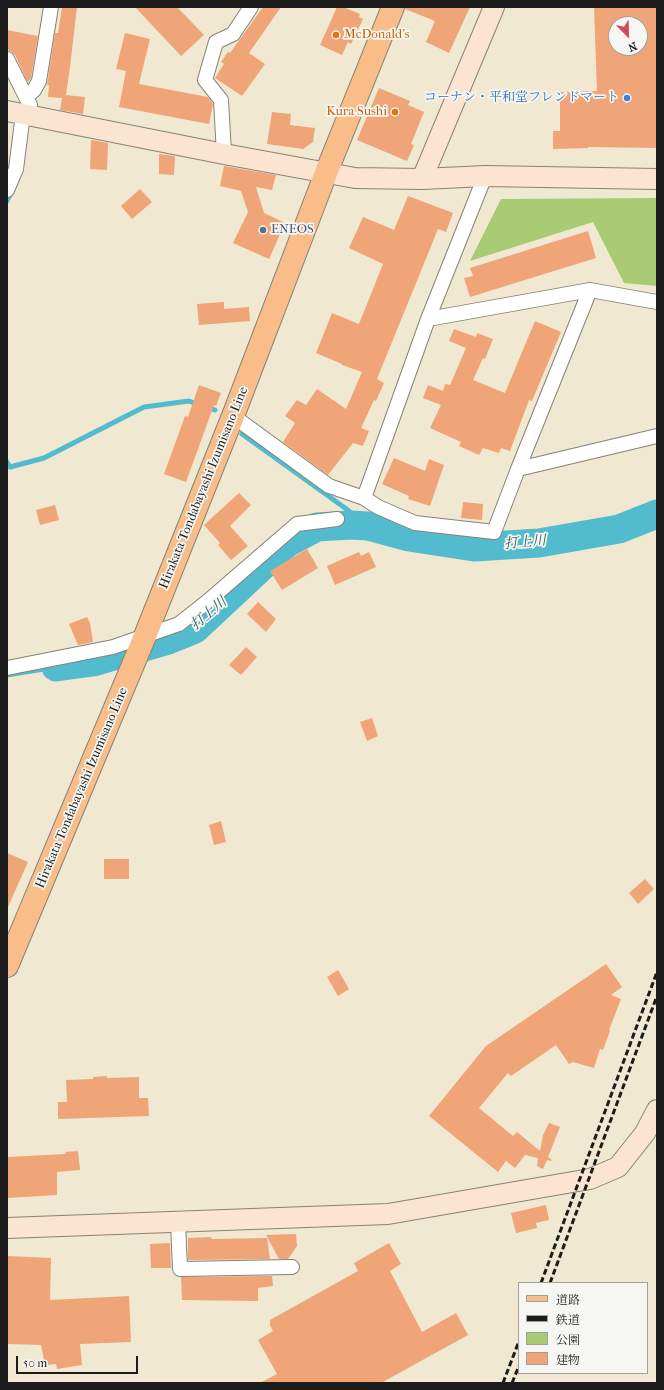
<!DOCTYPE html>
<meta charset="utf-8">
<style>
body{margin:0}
#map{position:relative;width:664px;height:1390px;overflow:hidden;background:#f0e8d1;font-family:"IM FELL French Canon","Noto Serif JP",serif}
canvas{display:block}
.frame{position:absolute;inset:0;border:8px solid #1c1c1c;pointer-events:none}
.legend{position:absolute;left:518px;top:1282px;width:130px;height:92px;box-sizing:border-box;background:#f6f6f2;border:1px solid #9f9f9c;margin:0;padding:5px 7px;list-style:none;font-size:12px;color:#1c1c1c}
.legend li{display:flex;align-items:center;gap:8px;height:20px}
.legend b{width:20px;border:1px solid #9f9f9c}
.north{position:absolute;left:608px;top:16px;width:40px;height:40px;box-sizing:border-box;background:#f6f6f2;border:1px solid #9f9f9c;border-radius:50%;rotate:157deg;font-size:11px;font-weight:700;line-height:16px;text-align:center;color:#1c1c1c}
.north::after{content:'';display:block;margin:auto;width:14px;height:18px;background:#d1495b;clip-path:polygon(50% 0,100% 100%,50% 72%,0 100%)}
.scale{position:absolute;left:16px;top:1356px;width:122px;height:18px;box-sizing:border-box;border:2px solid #1c1c1c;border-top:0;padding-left:5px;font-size:12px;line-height:14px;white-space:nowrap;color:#1c1c1c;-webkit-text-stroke:3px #f6f6f2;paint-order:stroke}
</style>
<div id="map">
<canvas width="664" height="1390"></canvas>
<div class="frame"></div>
<ul class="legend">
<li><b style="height:5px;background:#f8bd89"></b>道路</li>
<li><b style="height:5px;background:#1c1c1c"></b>鉄道</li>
<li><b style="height:11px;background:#a8cb73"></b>公園</li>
<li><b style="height:11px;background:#efa577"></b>建物</li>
</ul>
<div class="north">N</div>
<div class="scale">50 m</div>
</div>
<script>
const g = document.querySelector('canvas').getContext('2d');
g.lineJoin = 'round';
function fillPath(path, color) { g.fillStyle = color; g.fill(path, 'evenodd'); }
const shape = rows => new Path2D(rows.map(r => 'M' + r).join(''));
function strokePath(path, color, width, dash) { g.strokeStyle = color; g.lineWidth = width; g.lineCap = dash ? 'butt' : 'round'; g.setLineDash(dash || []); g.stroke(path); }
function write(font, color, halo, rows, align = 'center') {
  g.font = font + ' "IM FELL French Canon","Noto Serif JP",serif'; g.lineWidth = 3.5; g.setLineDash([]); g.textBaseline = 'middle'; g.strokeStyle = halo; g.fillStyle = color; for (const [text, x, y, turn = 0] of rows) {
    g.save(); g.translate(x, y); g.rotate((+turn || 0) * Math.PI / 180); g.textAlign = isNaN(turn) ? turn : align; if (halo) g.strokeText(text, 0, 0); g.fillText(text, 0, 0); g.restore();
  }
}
const green = shape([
 [657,198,657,286,624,283,593,222,470,261,501,199]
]);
const stream = shape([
 [7,201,11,192],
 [206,407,215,410],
 [242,434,345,508,368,526],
 [7,462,10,467,44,458,144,407,189,401,199,405],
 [7,675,56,667]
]);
const river = shape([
 [56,667,93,662,168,640,195,629,287,543,317,527,351,525,368,526,409,537,474,547,539,543,619,529,657,514]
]);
const building = shape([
 [62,7,77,7,70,67,66,95,85,97,83,114,60,110,62,98,48,97,49,85,47,85,55,33,58,33],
 [135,7,177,7,204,35,181,56],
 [263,7,281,7,249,53,265,64,242,96,215,78,224,64,221,62,228,52,230,53],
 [337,7,343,7,360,14,359,17,363,19,351,44,348,42,342,55,320,45],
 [405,7,470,7,449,53,426,42,435,21,405,9],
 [594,7,657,7,657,148,588,147,588,148,553,149,553,131,560,131,560,92,597,91],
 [616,24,640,24,640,48,616,48],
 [7,30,38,36,31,78,29,81,27,81,15,55,9,51,7,47],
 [125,33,150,39,139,84,208,97,213,104,209,124,119,107,126,71,116,69],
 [379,88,410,101,408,105,424,112,411,144,414,145,407,161,357,140],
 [272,112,291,114,290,125,315,128,313,142,303,149,267,144],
 [91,140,108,143,107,170,90,169],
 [159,154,175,156,174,175,159,174],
 [224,166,276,175,272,190,256,187,264,213,285,223,269,259,233,243,248,212,241,191,220,186],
 [140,189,152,202,132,219,121,206],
 [408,196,453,213,446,232,438,229,377,379,384,383,376,401,374,400,361,428,369,431,363,446,353,443,328,475,283,442,295,423,285,416,297,400,306,405,317,389,346,409,362,372,342,365,342,364,316,353,332,313,359,324,383,264,349,248,363,217,394,230],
 [588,231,596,258,470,297,464,278,473,276,470,268],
 [224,302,224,309,249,307,250,321,199,325,197,304],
 [535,321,561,332,532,401,529,400,510,451,501,448,499,453,483,448,479,455,459,446,461,442,430,428,441,405,423,398,428,385,443,391,445,384,450,385,466,348,449,341,454,329,476,337,477,333,493,339,485,359,483,358,473,380,505,393],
 [199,385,221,393,216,406,214,405,186,482,164,474,185,416,188,417],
 [394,458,425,471,429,459,444,465,430,506,408,499,409,496,382,484],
 [239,493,251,505,230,526,248,546,231,560,218,545,220,543,204,525],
 [463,502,483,504,482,520,461,518],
 [55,505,59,520,40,525,36,510],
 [307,549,318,568,282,590,270,571],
 [359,552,361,556,369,552,376,567,335,585,327,566],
 [258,602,276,619,266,632,247,614],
 [87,617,90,623,93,642,78,645,69,624],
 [246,647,257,657,241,675,229,665],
 [372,718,378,736,367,741,360,722],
 [221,821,226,842,214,845,209,825],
 [7,853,28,862,7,909],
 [104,859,129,859,129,879,104,879],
 [645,879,654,889,638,904,629,893],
 [606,964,622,987,611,995,621,999,609,1030,610,1031,603,1050,600,1049,594,1068,573,1062,569,1064,556,1045,511,1076,508,1073,479,1108,513,1136,517,1132,540,1151,543,1135,549,1123,560,1127,548,1157,553,1161,547,1160,543,1169,537,1166,538,1158,525,1155,515,1168,506,1161,498,1172,429,1116,486,1046],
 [338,970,349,989,338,996,327,977],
 [107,1076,107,1078,139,1077,139,1098,148,1098,149,1116,58,1119,58,1102,67,1102,66,1080,93,1079,93,1077],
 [78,1151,80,1170,57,1172,57,1195,7,1198,7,1157,66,1154,65,1152],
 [546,1205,549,1220,536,1223,537,1228,516,1233,511,1213],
 [296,1234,297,1246,288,1259,279,1259,266,1235],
 [211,1237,212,1239,267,1238,270,1259,188,1260,188,1238],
 [170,1243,171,1268,151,1268,150,1244],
 [389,1243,401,1264,390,1271,422,1332,456,1313,468,1335,381,1383,260,1383,277,1374,258,1340,273,1331,270,1325,270,1320,358,1271,354,1263],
 [7,1256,51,1258,50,1300,129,1296,131,1342,80,1344,82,1365,57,1369,56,1364,45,1365,41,1345,7,1344],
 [272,1276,273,1286,258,1288,258,1301,182,1300,181,1277]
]);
const street = shape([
 [7,59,30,105],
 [26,97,34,90,39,81,51,7],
 [224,154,221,100,205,80,216,42,233,34,251,7],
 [7,190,16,169,23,114],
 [590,290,657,302],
 [428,319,590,290,518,469],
 [233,416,329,486,364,498,428,319,485,176],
 [364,498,378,507,415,523,494,532,518,469,657,436],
 [7,668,113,647,179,624,208,601,297,524,337,519],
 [178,1222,180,1269,292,1267]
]);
const secondary = shape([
 [7,111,224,154,355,178,422,179,485,176,657,179],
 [422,179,494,7],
 [7,1228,388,1214,590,1179,618,1167,645,1133,657,1110]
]);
const primary = shape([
 [7,966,145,636,233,416,326,173,393,7]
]);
const rail = shape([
 [541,1283,657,972],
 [550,1283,657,996],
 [503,1383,519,1341],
 [512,1383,519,1366]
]);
const markers = [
 [336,35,4,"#e8710a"],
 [627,98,4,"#3f7fe0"],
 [395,112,4,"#e8710a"],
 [263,230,4,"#5c6f8a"]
];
const foodNames = [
 ["McDonald's",344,35],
 ["Kura Sushi",387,112,"right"]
];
const shopNames = [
 ["コーナン・平和堂フレンドマート",619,98]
];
const serviceNames = [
 ["ENEOS",271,230]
];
const streetNames = [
 ["Hirakata Tondabayashi Izumisano Line",204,488,-68],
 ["Hirakata Tondabayashi Izumisano Line",82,788,-67]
];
const waterNames = [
 ["打上川",525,543,-5],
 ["打上川",209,614,-40]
];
fillPath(green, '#a8cb73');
strokePath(stream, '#52bcce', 5);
strokePath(river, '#52bcce', 29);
fillPath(building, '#efa577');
strokePath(street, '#868276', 16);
strokePath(secondary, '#868276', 22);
strokePath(primary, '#868276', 24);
strokePath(street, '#fff', 14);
strokePath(secondary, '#fce5d0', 20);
strokePath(primary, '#f8bd89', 22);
strokePath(rail, '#1c1c1c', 3, [6, 3]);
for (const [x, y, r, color] of markers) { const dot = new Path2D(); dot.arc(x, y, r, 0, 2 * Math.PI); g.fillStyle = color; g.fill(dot); strokePath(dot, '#f6f6f2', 1.5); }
write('13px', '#c56008', '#f6f6f2', foodNames, 'left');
write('13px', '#366cbe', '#f6f6f2', shopNames, 'right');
write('13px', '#4e5e75', '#f6f6f2', serviceNames, 'left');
write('13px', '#1c1c1c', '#f6f6f2', streetNames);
write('italic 14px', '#325c63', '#f6f6f2', waterNames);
</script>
